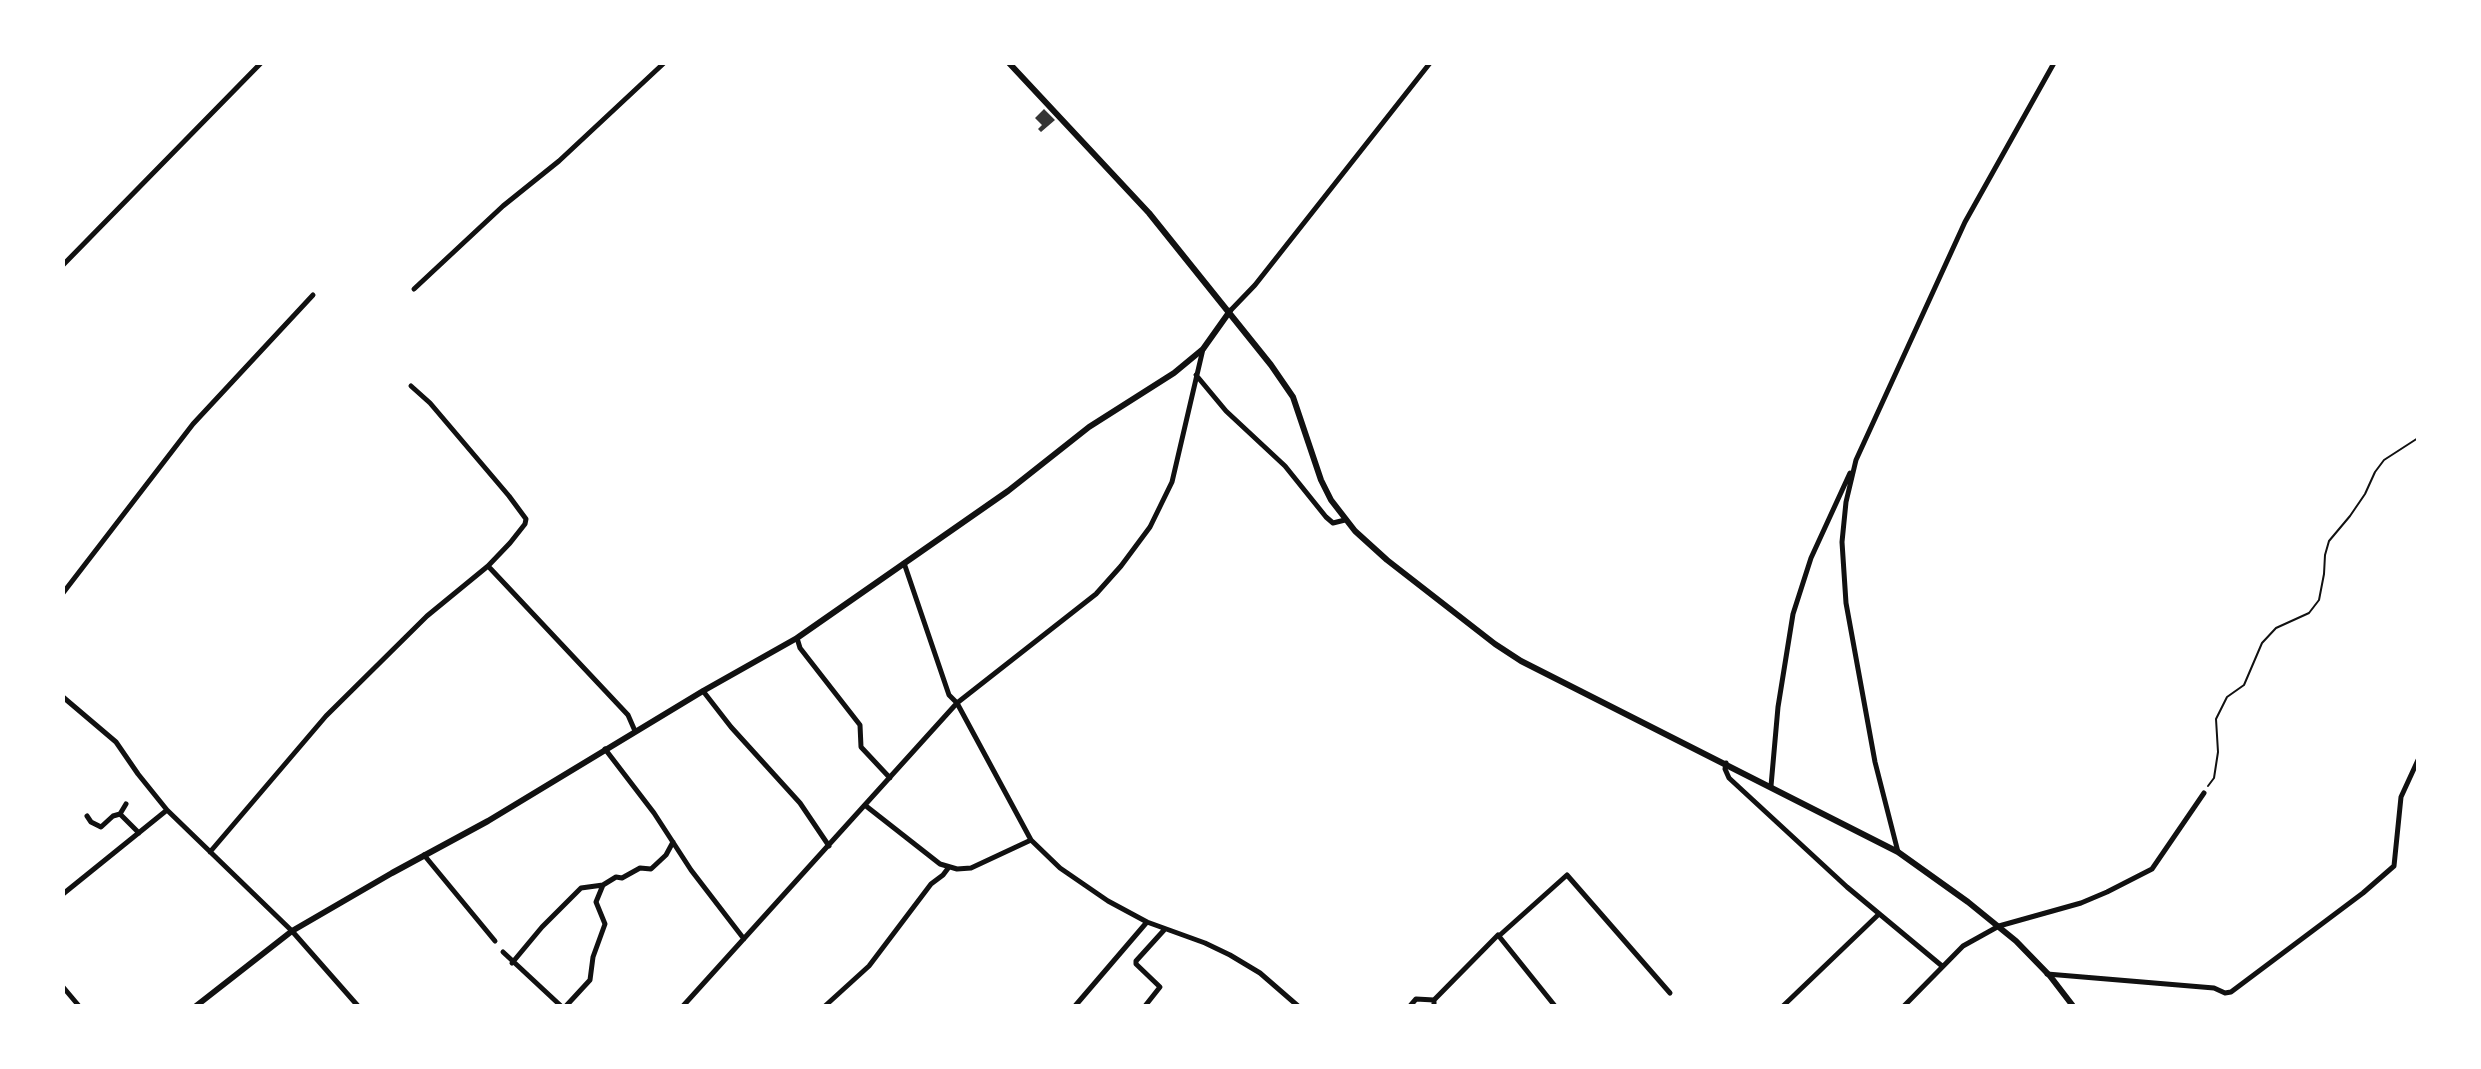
<!DOCTYPE html>
<style>
body{margin:0}
#map{position:relative;width:2481px;height:1069px;overflow:hidden;background:#fff;font-family:"Exo 2",sans-serif}
canvas{display:block}
.frame{position:absolute;inset:0;border:65px solid #fff;pointer-events:none}
</style>
<div id="map">
<canvas width="2481" height="1069"></canvas>
<div class="frame"></div>
</div>
<script>
const g = document.querySelector('canvas').getContext('2d');
g.lineJoin = 'round';
function fillPath(path, color) { g.fillStyle = color; g.fill(path, 'evenodd'); }
const shape = rows => new Path2D(rows.map(r => 'M' + r).join(''));
function strokePath(path, color, width, dash) { g.strokeStyle = color; g.lineWidth = width; g.lineCap = dash ? 'butt' : 'round'; g.setLineDash(dash || []); g.stroke(path); }
const building = shape([
 [1044,109,1055,120,1041,132,1038,129,1042,125,1035,118]
]);
const path = shape([
 [2208,786,2214,778,2218,752,2216,719,2227,697,2244,685,2262,643,2276,628,2309,613,2319,600,2324,574,2325,555,2329,541,2350,516,2365,494,2375,472,2384,460,2418,438]
]);
const minor = shape([
 [63,265,261,63],
 [414,289,503,206,559,161,664,63],
 [1230,311,1255,285,1430,63],
 [1196,375,1226,411,1285,466,1326,517,1333,523,1345,520],
 [411,386,430,403,509,496,526,519,525,524,510,543,488,566],
 [904,563,949,695,957,703,1031,840,1060,868,1108,901,1147,922,1205,943,1230,955,1260,973,1298,1006],
 [63,593,193,424,313,295],
 [797,638,800,648,860,725,861,747,890,778],
 [703,691,731,727,800,803,829,846],
 [63,697,116,742,138,774,167,810,292,931,358,1006],
 [605,749,654,813,691,870,744,939],
 [1726,763,1725,769,1729,778,1847,887,1942,966],
 [1771,786,1778,707,1793,614,1811,558,1850,473],
 [866,806,940,864,957,869,971,868,1031,840],
 [120,814,126,804],
 [87,816,91,822,101,827,113,816,120,814,139,833],
 [210,852,326,716,427,616,488,566,628,715,635,731],
 [1898,852,1875,762,1846,603,1842,542,1846,502,1856,460,1965,222,2054,63],
 [424,855,495,941],
 [63,894,167,810],
 [1500,935,1567,875,1670,993],
 [503,952,561,1006],
 [512,963,542,927,581,888,603,885,616,877,622,878,640,868,651,869,666,855,673,842],
 [2047,974,2214,988,2225,993,2231,992,2363,893,2394,866,2401,797,2418,760],
 [63,987,79,1006],
 [566,1006,590,980,593,957,605,924,596,902,603,885],
 [683,1006,957,703,1096,594,1121,566,1150,527,1172,482,1203,349],
 [825,1006,869,966,931,884,943,875,949,867],
 [1075,1006,1147,922],
 [1145,1006,1160,987,1136,964,1136,961,1165,929],
 [1410,1006,1416,999,1434,1000],
 [1434,1006,1434,1000,1498,935,1555,1006],
 [1783,1006,1879,914],
 [1904,1006,1963,946,1999,926,2081,903,2107,892,2152,869,2204,793]
]);
const tertiary = shape([
 [1009,63,1149,213,1271,365,1293,397,1321,480,1331,500,1355,531,1387,560,1495,644,1521,661,1898,852,1968,902,2016,941,2050,976,2073,1006],
 [196,1006,292,931,392,873,488,821,703,691,797,638,1008,491,1089,427,1174,373,1203,349,1230,311]
]);
fillPath(building, '#353535');
strokePath(path, '#111', 2);
strokePath(minor, '#111', 5);
strokePath(tertiary, '#111', 6);
</script>
